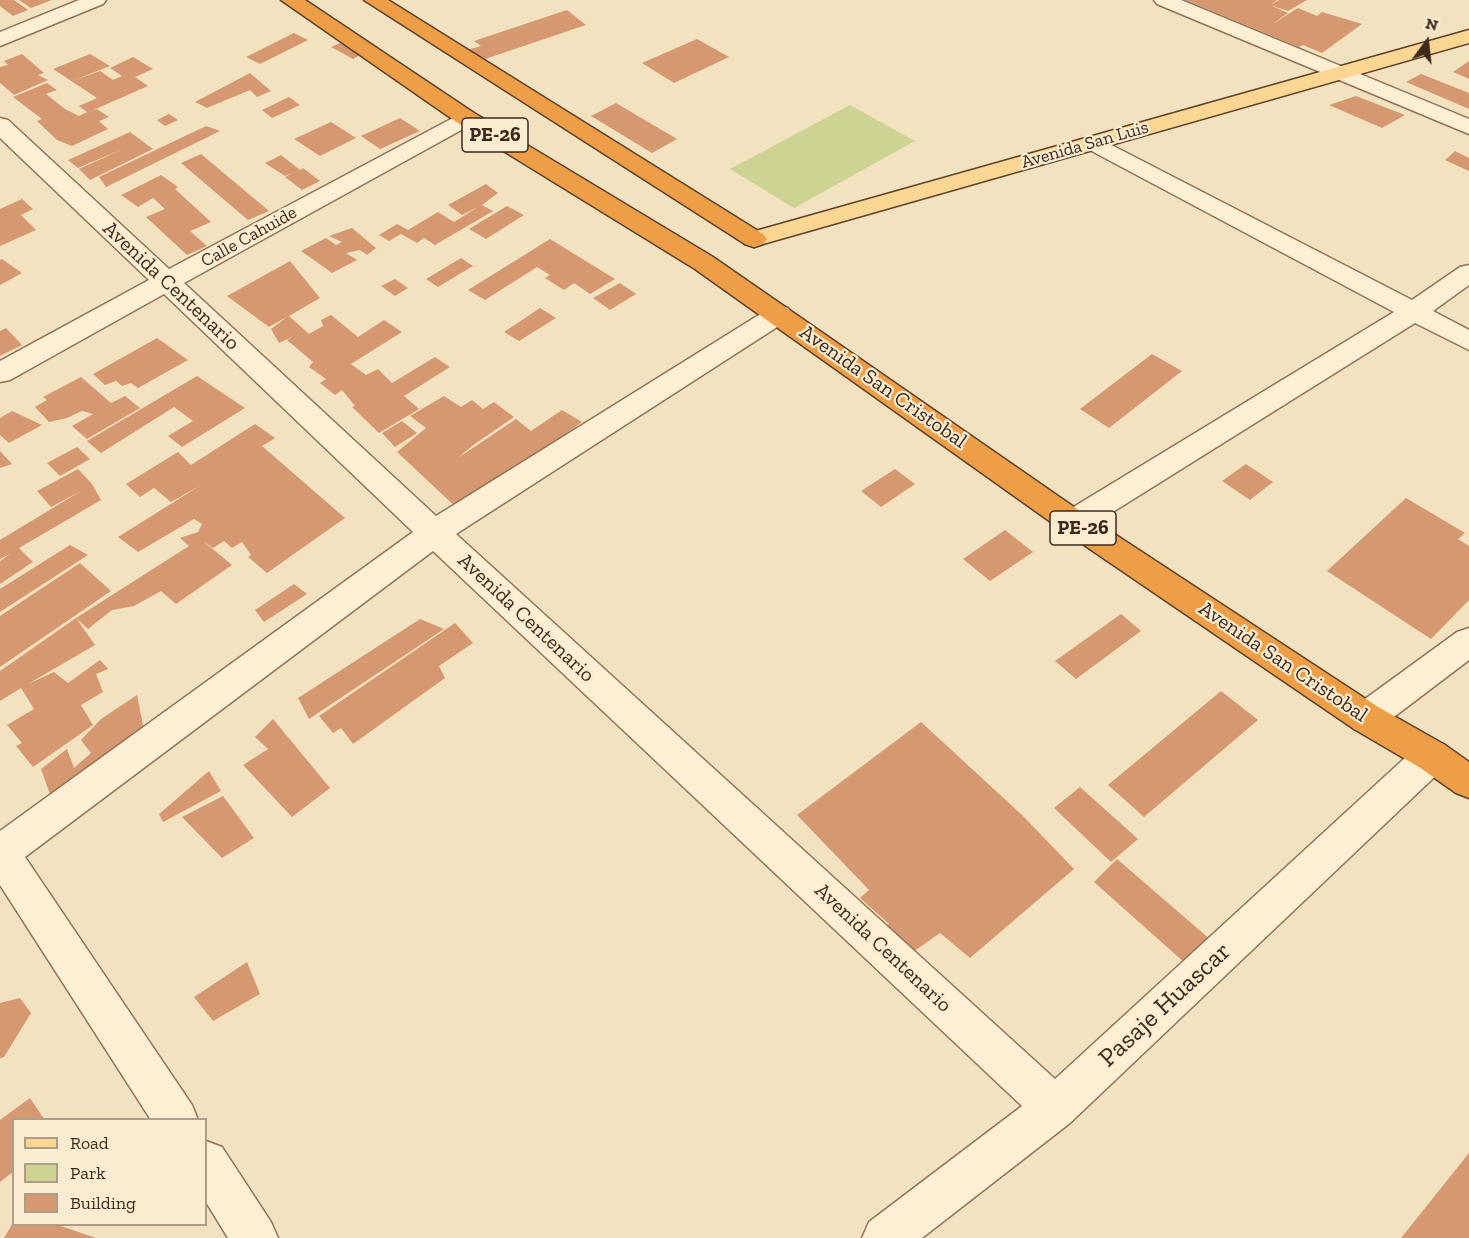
<!DOCTYPE html>
<style>
body{margin:0}
#map{position:relative;width:1469px;height:1238px;overflow:hidden;background:#f3e2c0;font-family:"Zilla Slab",serif}
canvas{display:block}
.legend{position:absolute;left:12px;top:1118px;width:195px;height:108px;box-sizing:border-box;background:#faecd1;border:2px solid #ae9e89;margin:0;padding:8px 10px;list-style:none;font-size:18px;color:#3d2a1c}
.legend li{display:flex;align-items:center;gap:12px;height:30px}
.legend b{width:30px;border:2px solid #ae9e89}
.north{position:absolute;left:1397px;top:12px;width:60px;height:60px;-webkit-text-stroke:4px #faecd1;paint-order:stroke;rotate:15deg;font-size:16px;font-weight:700;line-height:24px;text-align:center;color:#3d2a1c}
.north::after{content:'';display:block;margin:auto;width:21px;height:27px;background:#3d2a1c;clip-path:polygon(50% 0,100% 100%,50% 72%,0 100%)}
</style>
<div id="map">
<canvas width="1469" height="1238"></canvas>
<ul class="legend">
<li><b style="height:8px;background:#fbd793"></b>Road</li>
<li><b style="height:16px;background:#cdd392"></b>Park</li>
<li><b style="height:16px;background:#d69871"></b>Building</li>
</ul>
<div class="north">N</div>
</div>
<script>
const g = document.querySelector('canvas').getContext('2d');
g.lineJoin = 'round';
function fillPath(path, color) { g.fillStyle = color; g.fill(path, 'evenodd'); }
const shape = rows => new Path2D(rows.map(r => 'M' + r).join(''));
function strokePath(path, color, width, dash) { g.strokeStyle = color; g.lineWidth = width; g.lineCap = dash ? 'butt' : 'round'; g.setLineDash(dash || []); g.stroke(path); }
function write(font, color, halo, rows, align = 'center') {
  g.font = font + ' "Zilla Slab",serif'; g.lineWidth = 4.5; g.setLineDash([]); g.textBaseline = 'middle'; g.strokeStyle = halo; g.fillStyle = color; for (const [text, x, y, turn = 0] of rows) {
    g.save(); g.translate(x, y); g.rotate((+turn || 0) * Math.PI / 180); g.textAlign = isNaN(turn) ? turn : align; if (halo) g.strokeText(text, 0, 0); g.fillText(text, 0, 0); g.restore();
  }
}
const green = shape([
 [850,105,915,141,794,208,730,169]
]);
const building = shape([
 [0,0,14,0,28,10,13,16,0,6],
 [19,0,52,0,31,8],
 [1185,0,1277,0,1272,4,1279,0,1307,0,1288,11,1270,5,1288,13,1271,25,1298,8,1317,16,1322,12,1362,24,1322,53,1303,45,1299,47],
 [567,10,586,25,479,61,467,50,481,46,474,41],
 [294,33,308,40,260,64,246,57],
 [697,39,729,57,674,83,642,63],
 [340,43,362,54,353,59,331,47],
 [22,54,44,73,38,75,48,80,14,95,0,83,0,67,8,65,4,61],
 [90,54,110,66,72,81,100,71,113,80,122,76,110,68,133,57,153,69,135,77,148,86,91,111,97,109,109,117,99,121,108,129,72,146,57,140,37,121,42,119,13,97,47,83,57,90,46,94,65,109,79,116,87,112,79,106,97,98,53,69],
 [1469,61,1469,79,1453,72],
 [250,73,271,91,257,97,250,90,207,108,195,102],
 [1421,74,1469,93,1469,109,1406,82],
 [1356,96,1405,115,1382,128,1329,105],
 [289,97,300,105,272,118,262,110],
 [616,103,677,139,652,153,591,116],
 [169,114,178,120,165,126,157,120],
 [400,118,420,131,380,149,361,136],
 [331,122,356,138,320,156,294,139],
 [206,126,220,131,106,187,99,177],
 [130,132,153,149,90,180,79,169,125,148,78,168,68,160],
 [1455,151,1469,158,1469,171,1445,160],
 [201,154,269,211,248,220,181,163],
 [281,155,300,170,303,168,320,181,302,190,285,177,292,173,285,176,265,163],
 [161,175,178,187,175,189,211,222,190,231,207,246,187,255,146,217,165,209,153,198,138,207,121,195],
 [486,184,498,193,482,205,493,211,435,245,424,238,417,243,401,234,389,241,379,235,397,224,408,230,438,212,454,222,478,207,462,215,448,205],
 [22,199,33,209,21,215,36,230,0,246,0,209],
 [507,206,524,215,486,239,469,229],
 [352,228,376,248,367,255,360,250,346,253,357,260,332,273,301,251,326,238,336,245,342,242,329,236],
 [550,239,615,279,590,294,574,283,564,290,545,278,550,275,537,267,485,300,468,290],
 [461,258,473,266,438,287,426,279],
 [2,259,22,273,0,285,0,260],
 [290,261,320,298,289,316,309,334,323,326,321,320,331,315,358,337,384,320,402,332,351,364,366,375,378,369,392,383,435,357,450,367,404,396,419,409,379,433,352,407,355,406,342,390,335,395,320,383,326,379,309,367,313,362,287,340,294,336,279,343,271,329,287,317,269,327,227,296],
 [395,279,408,288,395,296,381,286],
 [620,283,636,294,610,310,593,298],
 [540,308,556,318,519,341,504,332],
 [6,328,22,345,0,356,0,331],
 [157,338,188,360,138,388,131,383,122,386,116,381,105,385,93,374],
 [1152,354,1182,371,1109,428,1080,409],
 [197,376,245,408,182,447,168,436,193,421,174,407,101,453,87,441],
 [81,377,111,403,125,396,140,408,87,439,72,426,93,414,82,411,67,418,49,422,35,407,47,400,43,397],
 [444,396,461,407,472,400,483,409,494,402,514,417,472,446,458,458,516,419,531,431,562,410,582,422,460,511,397,452,426,428,410,416],
 [12,411,42,425,9,443,0,435,0,418],
 [402,421,417,433,395,447,382,433],
 [255,424,275,438,262,446,345,518,267,573,248,557,251,555,242,542,232,548,224,541,213,548,203,541,232,565,176,604,161,591,134,606,112,610,88,629,76,618,189,546,180,538,198,532,202,524,194,519,138,552,118,537,201,485,171,502,154,488,140,497,126,484,178,452,191,465],
 [77,447,90,459,60,476,47,463],
 [0,451,12,464,0,468],
 [1246,464,1273,482,1250,500,1222,481],
 [78,469,92,484,101,500,19,548,33,562,0,584,0,561,10,554,0,559,0,540,81,491,51,507,37,491],
 [895,469,915,484,881,507,861,491],
 [1406,498,1465,533,1458,539,1469,546,1469,600,1431,639,1327,571],
 [1005,530,1033,552,990,581,963,559],
 [70,545,88,555,0,612,0,589],
 [80,563,111,591,0,667,0,616],
 [294,584,307,594,264,622,255,610],
 [1121,614,1141,631,1076,679,1055,661],
 [76,618,95,645,28,684,54,672,68,683,100,660,108,669,96,674,103,692,81,705,93,725,33,767,16,746,22,743,7,725,34,709,21,688,0,701,0,671],
 [420,619,444,629,309,719,298,698],
 [455,623,473,643,439,666,445,678,353,744,341,728,333,733,319,716],
 [1221,691,1258,720,1144,817,1108,785],
 [137,695,145,735,51,797,41,769,67,749,74,768,91,753,81,740,101,719],
 [273,719,330,788,292,817,243,765,268,749,255,737],
 [921,722,1022,815,1074,869,970,958,940,933,903,959,884,928,889,924,860,898,869,890,797,815],
 [209,771,221,791,163,822,159,814],
 [1080,787,1138,839,1111,862,1054,808],
 [223,796,254,838,222,858,182,817],
 [1117,859,1219,947,1195,972,1094,882],
 [247,962,260,994,213,1021,194,997],
 [20,998,31,1013,4,1057,0,1058,0,1003],
 [30,1098,44,1119,14,1119,14,1171,0,1182,0,1120],
 [1469,1153,1469,1238,1401,1238],
 [14,1221,14,1224,55,1224,96,1238,4,1238]
]);
const minor = shape([
 [79,0,106,0,103,4,0,46,0,32,79,0],
 [1154,0,1181,0,1469,119,1469,134,1157,4,1154,0],
 [466,111,474,113,477,118,474,123,184,283,436,516,770,308,779,305,788,308,792,314,788,320,456,534,1055,1079,1419,745,1432,740,1445,745,1450,756,1445,767,1070,1123,922,1238,862,1238,869,1222,1022,1106,433,551,25,857,192,1105,198,1120,151,1120,0,885,0,831,413,532,164,294,10,380,0,382,0,361,149,280,0,138,0,118,8,120,169,269,466,111],
 [1094,136,1412,300,1460,267,1469,265,1469,285,1433,311,1469,330,1469,350,1415,323,1084,530,1073,534,1062,530,1058,522,1062,514,1394,312,1086,148,1082,143,1086,138,1094,136],
 [1469,628,1469,660,1378,729,1366,733,1354,729,1348,718,1354,707,1457,632,1469,628],
 [206,1141,222,1147,271,1222,278,1238,228,1238,206,1202,206,1141]
]);
const major = shape([
 [1469,30,1469,43,763,244,754,247,745,244,741,239,745,234,1469,30]
]);
const highway = shape([
 [281,0,305,0,474,113,713,257,1084,514,1378,707,1445,745,1469,762,1469,798,1456,793,1419,767,1354,729,1062,530,695,269,458,123,281,0],
 [364,0,388,0,763,234,767,239,763,244,754,247,745,244,364,0]
]);
const farStreetnames = [
 ["Avenida San Luis",1085,145,-16],
 ["Calle Cahuide",249,237,-29]
];
const shields = [
 [495,135,66],
 [1083,528,66]
];
const shieldNames = [
 ["PE-26",495,135],
 ["PE-26",1083,528]
];
const streetNames = [
 ["Avenida Centenario",171,286,43],
 ["Avenida San Cristobal",883,387,35],
 ["Avenida Centenario",526,618,43],
 ["Avenida San Cristobal",1283,662,34],
 ["Avenida Centenario",883,948,43]
];
const nearStreetnames = [
 ["Pasaje Huascar",1165,1005,-43]
];
fillPath(green, '#cdd392');
fillPath(building, '#d69871');
strokePath(minor, '#8f7255', 3);
strokePath(major, '#5c402a', 3);
strokePath(highway, '#5c402a', 3);
fillPath(minor, '#fdefd4');
fillPath(major, '#fbd793');
fillPath(highway, '#ed9e46');
write('18px', '#3d2a1c', '#faecd1', farStreetnames);
for (const [x, y, w] of shields) { const box = new Path2D(); box.roundRect(x - w / 2, y - 17, w, 34, 4.5); g.fillStyle = '#faecd1'; g.fill(box); strokePath(box, '#3d2a1c', 1.5); }
write('bold 20px', '#3d2a1c', null, shieldNames);
write('21px', '#3d2a1c', '#faecd1', streetNames);
write('26px', '#3d2a1c', '#faecd1', nearStreetnames);
</script>
